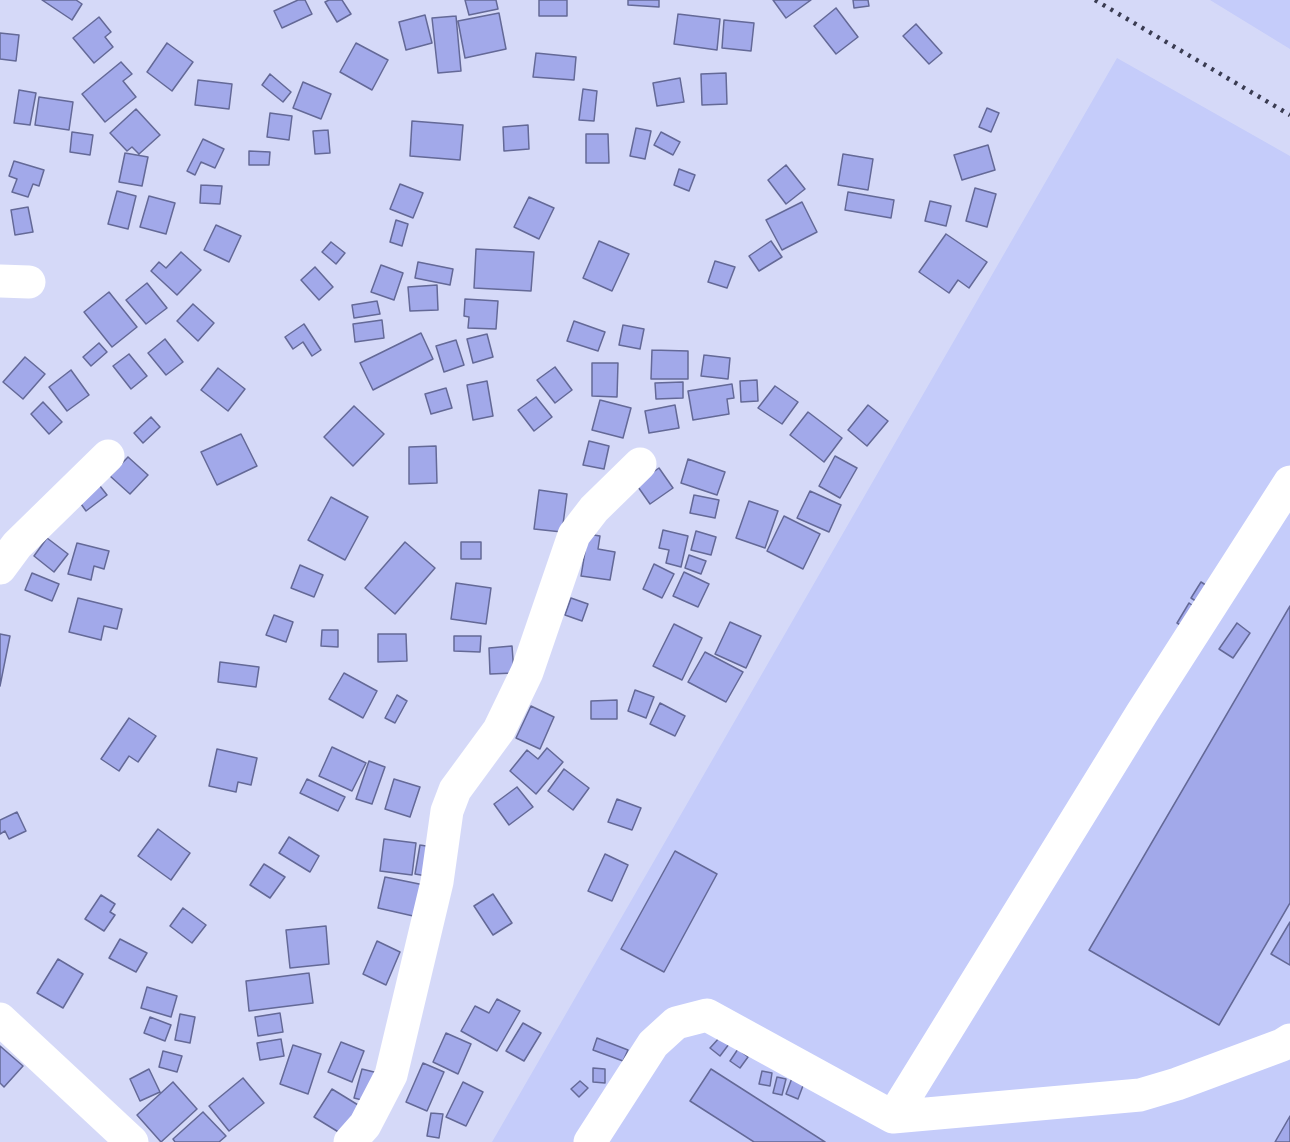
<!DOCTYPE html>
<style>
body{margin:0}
canvas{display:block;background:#d5d9f8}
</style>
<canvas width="1290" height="1142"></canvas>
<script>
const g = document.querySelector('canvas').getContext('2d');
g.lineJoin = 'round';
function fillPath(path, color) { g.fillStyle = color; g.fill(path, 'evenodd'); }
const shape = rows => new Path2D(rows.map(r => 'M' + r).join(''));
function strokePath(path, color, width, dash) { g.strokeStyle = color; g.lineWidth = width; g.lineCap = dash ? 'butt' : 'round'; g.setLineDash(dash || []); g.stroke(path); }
const built = shape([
 [1210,0,1290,0,1290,49],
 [1117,58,1290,156,1290,1142,492,1142]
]);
const building = shape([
 [42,0,76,0,82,4,72,20,42,0],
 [298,0,305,0,312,14,282,28,274,11,298,0],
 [329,0,342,0,351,14,337,22,325,2,329,0],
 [465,0,496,0,498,9,469,15,465,0],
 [539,0,567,0,567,16,539,16,539,0],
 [628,0,659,0,659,7,628,5,628,0],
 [773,0,811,0,786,18,773,0],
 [853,0,868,0,869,6,854,8,853,0],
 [836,8,858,37,836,54,814,26,836,8],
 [499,13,506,49,465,58,458,21,499,13],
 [678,14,720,19,717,50,674,44,678,14],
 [425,15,432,43,406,50,399,22,425,15],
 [456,16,461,71,438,73,432,18,456,16],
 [99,17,111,32,105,37,113,47,94,63,73,38,99,17],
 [724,20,754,23,751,51,722,48,724,20],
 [916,24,942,53,929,64,903,36,916,24],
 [0,33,19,35,16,61,0,59,0,33],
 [167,43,193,62,172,91,147,72,167,43],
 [356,43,388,60,372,90,340,72,356,43],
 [536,53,576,57,574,80,533,77,536,53],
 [121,62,132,74,123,81,136,97,105,122,82,94,121,62],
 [726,73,727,104,702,105,701,74,726,73],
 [270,74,291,92,283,102,262,85,270,74],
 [680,78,684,102,657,106,653,83,680,78],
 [198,80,232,84,229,109,195,105,198,80],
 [303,82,331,94,321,119,293,108,303,82],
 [583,89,597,91,594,121,579,120,583,89],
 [19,90,36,93,30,125,14,123,19,90],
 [39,97,73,102,69,130,35,125,39,97],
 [987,108,999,113,991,132,979,127,987,108],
 [136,109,160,135,139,154,132,147,127,151,110,133,136,109],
 [270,113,292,116,289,140,267,137,270,113],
 [412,121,463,125,460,160,410,156,412,121],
 [528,125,529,149,504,151,503,127,528,125],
 [636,128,651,131,645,159,630,156,636,128],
 [328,130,330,153,315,154,313,131,328,130],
 [72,132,93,135,90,155,70,152,72,132],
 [661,132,680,142,673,155,654,145,661,132],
 [586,134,608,134,609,163,586,163,586,134],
 [203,139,224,149,215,168,201,162,195,175,187,171,203,139],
 [988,145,995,170,962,180,954,155,988,145],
 [249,151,270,152,269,165,249,165,249,151],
 [125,153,148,157,142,186,119,182,125,153],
 [843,154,873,159,868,190,838,185,843,154],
 [14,161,44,170,39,186,33,184,28,197,12,192,17,179,9,176,14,161],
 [786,165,805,189,786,204,768,180,786,165],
 [679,169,695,175,689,191,674,185,679,169],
 [400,184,423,193,413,218,390,209,400,184],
 [201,185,222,186,220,204,200,203,201,185],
 [975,188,996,194,987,227,966,221,975,188],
 [117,191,136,196,128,229,108,224,117,191],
 [848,192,894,200,891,218,845,210,848,192],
 [149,196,175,203,166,234,140,227,149,196],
 [529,197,554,208,539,239,514,227,529,197],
 [930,201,951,206,946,226,925,221,930,201],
 [802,202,817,232,782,250,766,220,802,202],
 [28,207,33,232,15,235,11,210,28,207],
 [396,220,408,224,402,246,390,242,396,220],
 [216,225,241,236,229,262,204,250,216,225],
 [946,234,987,262,969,288,958,280,949,293,919,272,946,234],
 [599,241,629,254,612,291,583,278,599,241],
 [771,241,782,257,759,271,749,256,771,241],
 [331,242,345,253,336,264,322,252,331,242],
 [476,249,534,252,531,291,474,288,476,249],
 [181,252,201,270,177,295,151,271,159,262,166,268,181,252],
 [715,261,735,267,727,288,708,282,715,261],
 [418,262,453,269,450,285,415,278,418,262],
 [381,265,403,273,394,300,371,292,381,265],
 [315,267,333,287,319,300,301,280,315,267],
 [147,283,167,308,146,324,126,300,147,283],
 [437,285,438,310,410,311,408,287,437,285],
 [109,292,137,327,112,347,84,312,109,292],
 [465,299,498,301,496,329,468,328,469,317,464,316,465,299],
 [377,301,380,314,354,318,352,305,377,301],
 [193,304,214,323,198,341,177,321,193,304],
 [382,320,384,338,355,342,353,324,382,320],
 [574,321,605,332,598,351,567,341,574,321],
 [304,324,321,350,312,356,303,342,293,349,285,337,304,324],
 [623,325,644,329,640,349,619,345,623,325],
 [421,333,433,359,373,390,360,363,421,333],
 [487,334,493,357,473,363,467,339,487,334],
 [165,339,183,362,166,375,148,353,165,339],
 [456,340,464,365,444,372,436,346,456,340],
 [99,343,107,352,91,366,83,357,99,343],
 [652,350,688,351,688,379,651,379,652,350],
 [129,354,147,376,131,389,113,366,129,354],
 [704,355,730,358,728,379,701,376,704,355],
 [25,357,45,374,23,399,3,382,25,357],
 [592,363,618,363,617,397,592,396,592,363],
 [555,367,572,390,555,403,537,380,555,367],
 [218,368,245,389,228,411,201,390,218,368],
 [71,370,89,395,67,411,49,387,71,370],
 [757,380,758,401,741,402,740,381,757,380],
 [487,381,493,416,473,420,467,385,487,381],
 [683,382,683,398,656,399,655,383,683,382],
 [732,384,734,398,727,399,729,414,693,420,688,391,732,384],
 [775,386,798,402,782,424,758,408,775,386],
 [446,388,452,408,431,414,425,394,446,388],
 [536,397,552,417,534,431,518,410,536,397],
 [600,400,631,408,623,438,592,430,600,400],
 [43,402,62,422,49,434,31,414,43,402],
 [675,405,679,428,649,433,645,411,675,405],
 [868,405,888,421,867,446,848,430,868,405],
 [354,406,384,434,353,466,324,437,354,406],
 [808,412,842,438,824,462,790,435,808,412],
 [151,417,160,427,143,443,134,433,151,417],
 [241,434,257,466,217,485,201,452,241,434],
 [589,441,609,446,604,469,583,465,589,441],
 [436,446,437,483,409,484,409,447,436,446],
 [835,456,857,468,840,498,819,486,835,456],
 [128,457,148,475,130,494,110,476,128,457],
 [688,459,725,472,717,495,681,483,688,459],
 [659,468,673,488,650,504,636,484,659,468],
 [96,481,107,495,86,511,76,497,96,481],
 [539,490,567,494,562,532,534,529,539,490],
 [810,491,841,505,829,532,797,518,810,491],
 [694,495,719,500,715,518,690,513,694,495],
 [331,497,368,517,345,560,308,540,331,497],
 [749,501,778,511,765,548,736,538,749,501],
 [784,516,820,534,803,569,767,551,784,516],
 [663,530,688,536,681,567,666,563,669,550,659,548,663,530],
 [696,531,716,537,711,555,691,550,696,531],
 [588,534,600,536,598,549,615,552,610,580,581,576,588,534],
 [47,538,68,554,54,572,34,556,47,538],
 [405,542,435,568,395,614,365,588,405,542],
 [461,542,481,542,481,559,461,559,461,542],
 [77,543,109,551,104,569,94,566,91,580,68,574,77,543],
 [689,555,706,561,701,574,685,568,689,555],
 [654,564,674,574,662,598,643,589,654,564],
 [300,565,323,575,314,597,291,588,300,565],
 [684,572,709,584,698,607,673,596,684,572],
 [32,573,59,584,52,601,25,590,32,573],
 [1201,582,1212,589,1202,605,1191,598,1201,582],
 [456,583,491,588,486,624,451,619,456,583],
 [78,598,122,609,117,629,104,626,101,640,69,632,78,598],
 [571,598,588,604,582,621,565,615,571,598],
 [1189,603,1199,610,1187,629,1177,623,1189,603],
 [1290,606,1290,903,1219,1025,1089,950,1290,606],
 [274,615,293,622,286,642,266,635,274,615],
 [730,622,761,636,746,668,715,654,730,622],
 [1237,623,1250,633,1233,658,1219,649,1237,623],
 [674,624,702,638,682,680,653,666,674,624],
 [322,630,338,630,338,647,321,646,322,630],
 [0,634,10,636,0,686,0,634],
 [378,634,406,634,407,661,378,662,378,634],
 [454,636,481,636,480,652,454,651,454,636],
 [512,646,514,673,490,674,489,648,512,646],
 [705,652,743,672,726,702,688,682,705,652],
 [220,662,259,667,256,687,218,682,220,662],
 [344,673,377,691,363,718,329,699,344,673],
 [635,690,654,697,646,718,628,711,635,690],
 [397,695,407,701,395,723,385,718,397,695],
 [617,700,617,719,591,719,591,701,617,700],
 [660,703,685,716,675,736,650,724,660,703],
 [531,706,554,717,540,749,516,738,531,706],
 [129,718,156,736,138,762,129,756,119,771,101,759,129,718],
 [332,747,366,763,352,791,319,776,332,747],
 [547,748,563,762,536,794,510,771,527,750,538,759,547,748],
 [217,749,257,758,251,785,238,782,236,792,209,786,217,749],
 [369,761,385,767,372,804,356,799,369,761],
 [564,769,589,788,573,810,548,791,564,769],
 [307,779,345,797,338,811,300,793,307,779],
 [394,779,420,787,410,817,385,809,394,779],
 [517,787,533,807,509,825,494,804,517,787],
 [617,799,641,808,632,830,608,822,617,799],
 [17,812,26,831,9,839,5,831,0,834,0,820,17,812],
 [158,829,190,853,171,880,138,856,158,829],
 [289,837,319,856,310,872,279,853,289,837],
 [384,839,416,843,412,875,380,871,384,839],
 [420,845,438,848,432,877,415,874,420,845],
 [675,851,717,874,664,972,621,949,675,851],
 [605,854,628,865,612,901,588,891,605,854],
 [264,864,285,877,270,898,250,885,264,864],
 [385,877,429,886,422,918,378,908,385,877],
 [493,894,512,923,493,935,474,906,493,894],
 [101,895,115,904,110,912,115,915,104,931,85,919,101,895],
 [183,908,206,925,192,943,170,926,183,908],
 [1290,922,1290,965,1271,954,1290,922],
 [326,926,329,964,290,968,286,930,326,926],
 [120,939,147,953,136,972,109,958,120,939],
 [377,941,400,952,386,985,363,974,377,941],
 [58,959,83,974,63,1008,37,993,58,959],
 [309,973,313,1003,249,1011,246,981,309,973],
 [147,987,177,996,171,1017,141,1008,147,987],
 [497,999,520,1011,497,1051,461,1031,475,1006,489,1013,497,999],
 [280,1013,283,1032,258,1036,255,1017,280,1013],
 [180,1014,195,1017,190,1043,175,1040,180,1014],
 [150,1017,171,1025,165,1041,144,1033,150,1017],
 [523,1023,541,1033,524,1061,506,1051,523,1023],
 [446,1033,471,1044,458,1074,433,1062,446,1033],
 [720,1037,729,1044,720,1056,710,1048,720,1037],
 [597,1038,628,1050,623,1061,593,1050,597,1038],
 [281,1039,284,1056,260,1060,257,1043,281,1039],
 [341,1042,364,1051,352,1082,328,1072,341,1042],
 [293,1045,321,1054,308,1094,280,1084,293,1045],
 [0,1046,23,1066,4,1087,0,1083,0,1046],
 [738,1049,748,1057,740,1068,730,1061,738,1049],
 [163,1051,182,1056,177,1072,159,1067,163,1051],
 [423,1063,444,1072,427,1111,406,1102,423,1063],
 [593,1068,605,1069,605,1083,593,1082,593,1068],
 [149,1069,160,1092,140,1101,130,1079,149,1069],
 [362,1069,382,1074,374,1103,354,1098,362,1069],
 [711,1069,825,1142,754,1142,690,1101,711,1069],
 [762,1071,772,1073,770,1086,759,1084,762,1071],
 [777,1077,786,1079,782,1095,773,1093,777,1077],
 [243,1078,264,1103,229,1131,209,1106,243,1078],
 [792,1078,804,1083,798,1099,786,1094,792,1078],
 [580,1081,588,1088,579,1097,571,1089,580,1081],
 [173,1082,197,1109,161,1142,137,1115,173,1082],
 [463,1082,483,1092,466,1126,446,1117,463,1082],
 [332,1089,363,1108,345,1136,314,1117,332,1089],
 [203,1112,226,1136,219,1142,175,1142,173,1139,203,1112],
 [431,1113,443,1114,439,1138,427,1136,431,1113],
 [1290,1116,1290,1142,1275,1142,1290,1116]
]);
const minor = shape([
 [0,281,29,282],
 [0,568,17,545,108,456],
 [0,1019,132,1142],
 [893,1117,1142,713,1290,482],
 [350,1142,365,1125,391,1075,437,882,447,811,455,790,499,730,527,672,574,535,594,509,640,464],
 [590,1142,653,1044,676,1023,707,1015,893,1117,1140,1095,1177,1084,1282,1045,1290,1040]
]);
const rail = shape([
 [1095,0,1290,115]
]);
fillPath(built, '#c5ccfa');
fillPath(building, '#a2a9ea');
strokePath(building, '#646997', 1.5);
strokePath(minor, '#fff', 33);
strokePath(rail, '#3a3c52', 4.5, [3, 6]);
</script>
